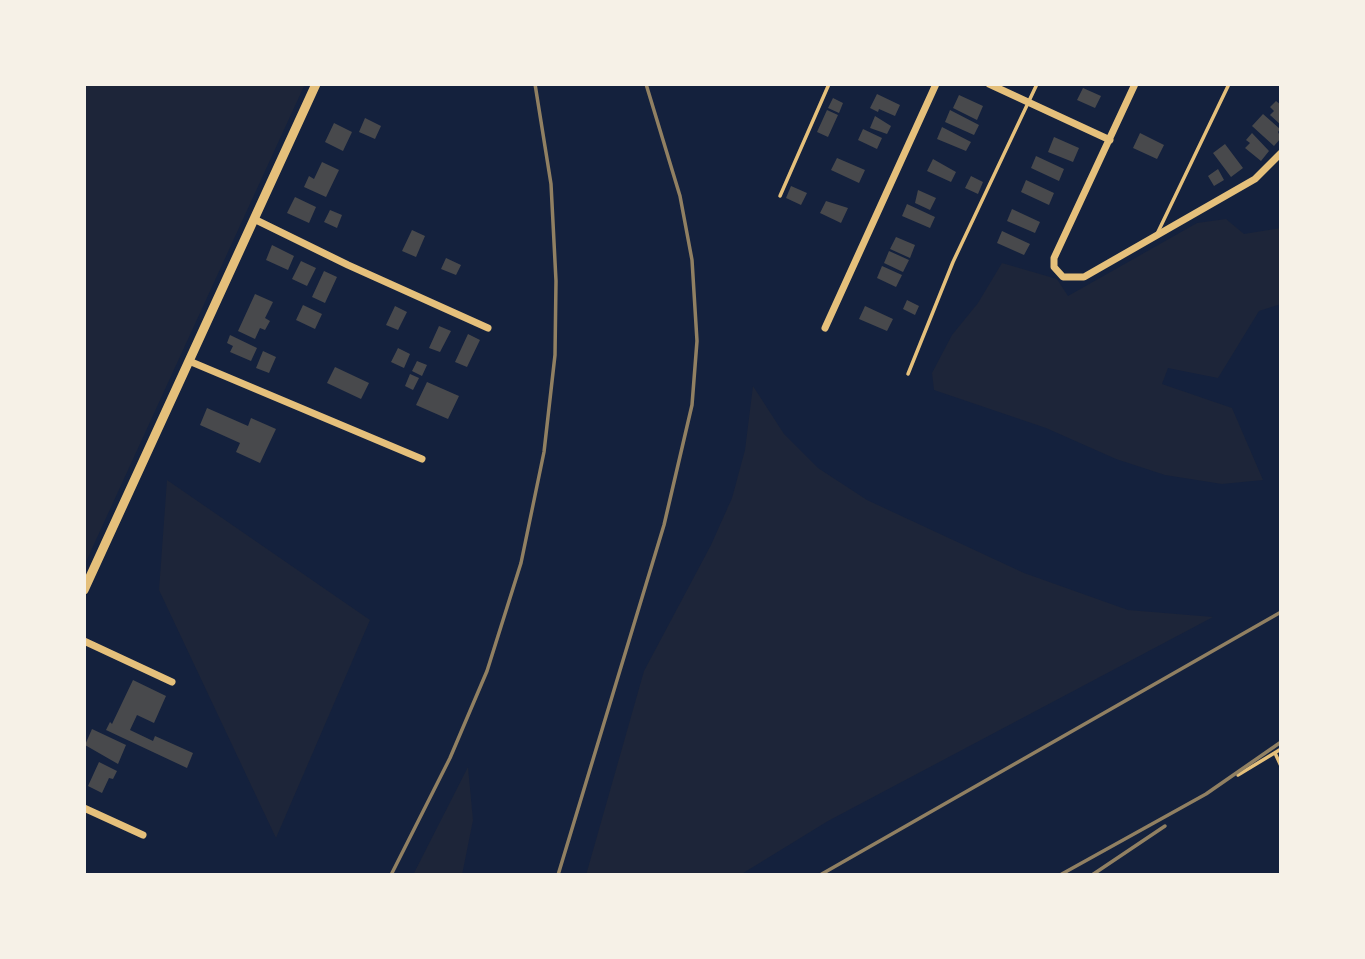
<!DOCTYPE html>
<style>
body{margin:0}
#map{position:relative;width:1365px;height:959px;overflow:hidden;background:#14213d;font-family:"IBM Plex Sans",sans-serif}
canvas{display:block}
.frame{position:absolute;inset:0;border:86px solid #f6f1e7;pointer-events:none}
</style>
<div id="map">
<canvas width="1365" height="959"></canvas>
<div class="frame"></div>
</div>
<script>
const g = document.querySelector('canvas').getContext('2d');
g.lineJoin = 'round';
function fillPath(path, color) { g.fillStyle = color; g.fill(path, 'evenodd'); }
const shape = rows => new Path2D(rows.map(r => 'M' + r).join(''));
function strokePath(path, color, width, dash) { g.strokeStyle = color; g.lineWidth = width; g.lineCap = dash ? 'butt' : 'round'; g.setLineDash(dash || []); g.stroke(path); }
const green = shape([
 [84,84,305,84,84,566],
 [1226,219,1244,234,1281,228,1281,304,1259,311,1218,378,1168,368,1162,384,1232,408,1263,480,1222,484,1165,475,1116,459,1046,428,934,390,932,373,952,335,978,303,1002,263,1057,279,1068,296,1197,223],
 [753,386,784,434,818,468,867,500,1024,573,1128,610,1213,617,828,821,740,875,586,875,644,671,711,545,732,498,745,450],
 [167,480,370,620,276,838,159,590],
 [468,767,473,820,462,875,413,875]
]);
const building = shape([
 [1083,88,1101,96,1095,108,1077,100],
 [877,94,900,105,895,116,879,109,878,112,870,108],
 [959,95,983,106,977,120,953,108],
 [833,98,843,103,839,113,828,108],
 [1276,101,1281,105,1281,125,1270,115,1274,111,1270,107],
 [827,110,838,115,828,137,817,132],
 [950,110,979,125,974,135,945,122],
 [1263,114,1280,129,1278,132,1281,138,1274,146,1252,126],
 [875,116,891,126,887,134,870,128],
 [365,118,381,126,375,139,359,132],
 [334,123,352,132,343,151,325,142],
 [942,127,971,142,966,151,937,139],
 [863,129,882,138,877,149,858,140],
 [1140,133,1164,145,1157,159,1133,148],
 [1252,133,1269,151,1261,161,1245,148,1250,143,1246,140],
 [1054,137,1079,148,1073,162,1048,152],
 [1225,144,1243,168,1231,177,1213,153],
 [1036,156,1064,169,1059,181,1031,168],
 [837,158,865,170,859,183,831,170],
 [933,159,956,172,951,182,927,171],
 [322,162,339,170,326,197,304,187,309,176,314,179],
 [1218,169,1224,180,1214,186,1208,176],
 [971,176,983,182,978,194,965,188],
 [1026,180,1054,193,1049,205,1021,192],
 [791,186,807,193,801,205,786,198],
 [918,190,936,198,930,210,915,203],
 [295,197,316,207,309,223,287,213],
 [826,201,848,208,841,223,820,213],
 [907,204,935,217,930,228,902,216],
 [1012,209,1040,222,1035,233,1007,221],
 [330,210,342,215,337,228,324,222],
 [412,230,425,236,416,257,402,251],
 [1002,231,1030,244,1024,255,997,243],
 [896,237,915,245,910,258,890,249],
 [272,245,294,256,288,270,266,260],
 [889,251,909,260,903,272,884,263],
 [446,258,461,265,456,275,441,269],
 [301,261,316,268,307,286,292,279],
 [882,266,902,275,896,287,877,278],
 [324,271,337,277,325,303,312,297],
 [255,294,273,302,265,318,270,321,265,330,260,328,255,339,238,331],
 [907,300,919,306,915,315,903,309],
 [303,305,322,314,315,329,296,320],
 [395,306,407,312,398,330,386,325],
 [865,306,893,319,887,331,859,319],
 [439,326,451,331,440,352,429,348],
 [468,334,480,340,467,367,455,362],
 [230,335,257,348,251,361,230,352,233,346,227,343],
 [398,348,410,354,404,368,391,362],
 [263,351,276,357,269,373,256,368],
 [417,361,427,365,422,376,412,371],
 [335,367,369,383,361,399,327,383],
 [410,374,419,378,413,390,405,386],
 [427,382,459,396,448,419,416,405],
 [207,408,248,426,251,418,276,429,260,463,236,452,240,443,200,425],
 [133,680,166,696,154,723,137,715,130,730,153,741,155,736,193,753,187,768,106,730,110,722,112,724],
 [92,729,126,745,118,764,85,745],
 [99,762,117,771,113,779,109,778,102,793,88,786]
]);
const service = shape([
 [780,196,829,84],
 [1157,234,1229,84],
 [908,374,953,262,1037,84],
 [1275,753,1281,766],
 [1238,775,1281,749]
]);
const minor = shape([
 [989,84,1110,140],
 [1135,84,1054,258,1054,267,1063,277,1084,277,1255,179,1281,153],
 [254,219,348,265,488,328],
 [825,328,936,84],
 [189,361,422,459],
 [84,641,172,682],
 [84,808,143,835]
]);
const tertiary = shape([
 [84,590,316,84]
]);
const rail = shape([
 [391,875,450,758,487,671,521,563,544,452,555,355,556,281,551,184,535,84],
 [558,875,664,525,692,405,697,341,692,260,680,196,646,84],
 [820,875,1281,612],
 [1060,875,1206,794,1281,742],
 [1092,875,1165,826]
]);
fillPath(green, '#1d2539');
fillPath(building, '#48494c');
strokePath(service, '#e5c07b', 3.5);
strokePath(minor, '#e5c07b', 7);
strokePath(tertiary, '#e5c07b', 9);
strokePath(rail, '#918062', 3.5);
</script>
